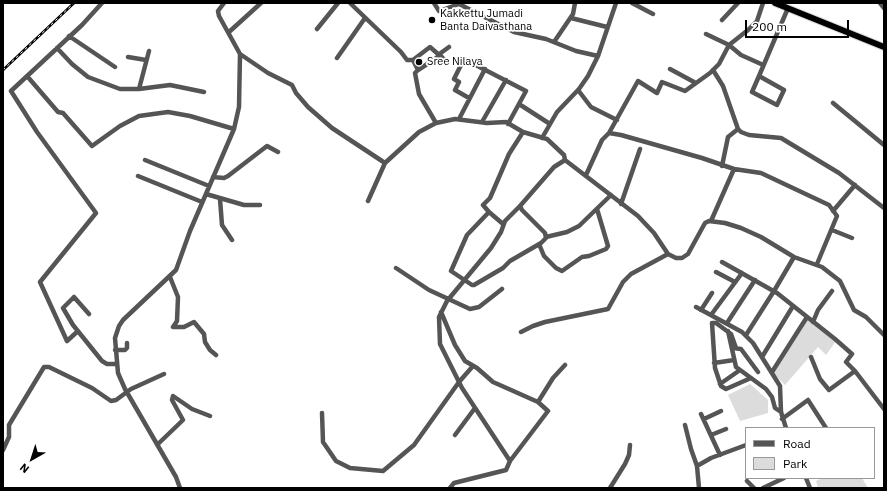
<!DOCTYPE html>
<style>
body{margin:0}
#map{position:relative;width:887px;height:491px;overflow:hidden;background:#fff;font-family:"IBM Plex Sans",sans-serif}
canvas{display:block}
.frame{position:absolute;inset:0;border:4px solid #000;pointer-events:none}
.legend{position:absolute;left:745px;top:427px;width:130px;height:52px;box-sizing:border-box;background:#fff;border:1px solid #999;margin:0;padding:5px 7px;list-style:none;font-size:12px;color:#000}
.legend li{display:flex;align-items:center;gap:8px;height:20px}
.legend b{width:20px;border:1px solid #999}
.north{position:absolute;left:12px;top:439px;width:40px;height:40px;-webkit-text-stroke:3px #fff;paint-order:stroke;rotate:219deg;font-size:11px;font-weight:700;line-height:16px;text-align:center;color:#000}
.north::after{content:'';display:block;margin:auto;width:14px;height:18px;background:#000;clip-path:polygon(50% 0,100% 100%,50% 72%,0 100%)}
.scale{position:absolute;left:745px;top:20px;width:104px;height:18px;box-sizing:border-box;border:2px solid #000;border-top:0;padding-left:5px;font-size:12px;line-height:14px;white-space:nowrap;color:#000;-webkit-text-stroke:3px #fff;paint-order:stroke}
</style>
<div id="map">
<canvas width="887" height="491"></canvas>
<div class="frame"></div>
<ul class="legend">
<li><b style="height:5px;background:#555"></b>Road</li>
<li><b style="height:11px;background:#dcdcdc"></b>Park</li>
</ul>
<div class="north">N</div>
<div class="scale">200 m</div>
</div>
<script>
const g = document.querySelector('canvas').getContext('2d');
g.lineJoin = 'round';
function fillPath(path, color) { g.fillStyle = color; g.fill(path, 'evenodd'); }
const shape = rows => new Path2D(rows.map(r => 'M' + r).join(''));
function strokePath(path, color, width, dash) { g.strokeStyle = color; g.lineWidth = width; g.lineCap = dash ? 'butt' : 'round'; g.setLineDash(dash || []); g.stroke(path); }
function write(font, color, halo, rows, align = 'center') {
  g.font = font + ' "IBM Plex Sans",sans-serif'; g.lineWidth = 3.5; g.setLineDash([]); g.textBaseline = 'middle'; g.strokeStyle = halo; g.fillStyle = color; for (const [text, x, y, turn = 0] of rows) {
    g.save(); g.translate(x, y); g.rotate((+turn || 0) * Math.PI / 180); g.textAlign = isNaN(turn) ? turn : align; if (halo) g.strokeText(text, 0, 0); g.fillText(text, 0, 0); g.restore();
  }
}
const green = shape([
 [807,319,836,341,826,355,818,347,785,385,772,372],
 [750,384,768,400,768,413,740,421,728,395],
 [823,478,862,478,868,488,818,488,816,481]
]);
const minor = shape([
 [350,3,401,52,407,60,413,60,418,70,415,73,419,94,436,123],
 [434,3,439,11,459,4,514,32,546,39,576,51,598,56],
 [632,3,653,14],
 [880,3,884,8],
 [571,18,607,27],
 [722,20,738,3],
 [317,29,338,3],
 [229,32,261,3],
 [706,34,729,45,741,55,761,64],
 [69,36,115,67],
 [554,42,573,14,575,3],
 [57,48,72,64,88,77,120,89,139,89,170,85,204,92],
 [240,54,268,73,292,85,296,93,308,107,332,128,385,163,419,132,436,123,455,119,487,123,506,122,523,132,547,139,564,155,565,160],
 [438,55,449,47],
 [440,55,447,63],
 [128,57,146,60],
 [337,58,365,18],
 [413,60,430,47,438,54,438,57,418,70],
 [670,69,694,82],
 [713,70,723,86,738,129,741,132,749,135,781,138,839,173,884,208],
 [27,76,58,112,63,113,92,146,120,126,139,116,168,112,190,116,234,129],
 [759,76,784,90,777,105,752,92,759,76],
 [759,76,788,8],
 [139,89,149,51],
 [578,90,591,107,617,120],
 [469,98,455,90,459,82,454,79,464,59,526,91,508,124],
 [833,103,884,145],
 [519,104,550,124],
 [459,119,485,69],
 [482,122,506,80],
 [609,133,621,135,702,158,734,169,761,173,829,205,837,216,817,264],
 [542,138,557,112,579,89,588,76,598,56,616,3],
 [145,160,209,186],
 [722,166,728,137,738,129],
 [586,175,602,140,609,133,638,81,657,93,662,82,685,91,710,73,719,64,729,45,748,30,757,21,763,3],
 [138,176,202,202],
 [213,177,224,178,228,176,267,146,278,152],
 [206,194,244,205,260,205],
 [220,199,222,225,232,240],
 [368,201,385,163],
 [621,204,640,149],
 [833,211,855,185],
 [489,212,483,205,490,198,509,154,523,132],
 [711,221,734,169],
 [503,224,489,212,467,235,451,271,472,285,474,285,503,268,510,261,541,243,546,238,545,233,522,210,520,206,554,167,565,160,638,216,654,233,668,254,676,258,682,258,688,254,705,223,709,221,725,223,741,228,761,237,794,257,822,267,840,281,854,310,866,317,884,335],
 [832,230,852,238],
 [546,237,567,232,579,226,611,195],
 [539,244,544,256,556,268,562,271,582,257,589,256,606,249,608,246,597,209],
 [722,262,777,293,835,339,852,354,846,362,855,371],
 [396,268,429,290,470,309,479,307,502,289],
 [716,272,735,282],
 [170,277,178,297,177,321,173,327,184,327,194,322,204,334,205,342,210,350,216,355],
 [696,307,742,332,753,343,780,386,781,412,786,428],
 [701,310,712,293],
 [441,312,455,345,465,361,477,368,493,382,538,402,548,411,510,461],
 [89,314,74,297,63,308,73,325,102,361,107,364,116,364],
 [711,315,742,273],
 [813,322,818,310,832,291],
 [727,323,755,280],
 [78,331,67,341,40,282,96,213,37,132,11,91,82,25,102,3],
 [728,331,736,367,766,389,772,397,775,408,781,412],
 [521,332,533,326,545,322,608,309,623,282,631,274,668,254],
 [746,335,774,291,794,257],
 [733,348,741,349,758,372],
 [736,348,731,334,716,323,712,323,715,368,721,386,726,389,751,378],
 [115,350,125,350,127,348,127,343],
 [762,357,793,306],
 [811,357,820,379,829,390,855,371,884,409],
 [714,363,734,360],
 [772,372,807,317],
 [720,384,740,370],
 [538,402,553,378,565,365],
 [322,413,323,442,336,461,350,468,383,471,414,445,459,382,473,366],
 [701,414,720,455],
 [704,419,721,411],
 [782,419,808,400,826,428],
 [685,425,691,449,697,466],
 [455,435,475,408],
 [711,435,726,429],
 [158,444,183,420,172,400,173,396,192,409,210,416],
 [3,450,9,437,9,425,44,367,49,367,92,388,111,401,116,400,131,389,164,374],
 [806,478,810,488],
 [747,481,754,488],
 [180,488,176,477,125,389,118,373,115,338,119,326,123,320,176,270,190,231,234,129,239,107,240,54,219,16,218,11,224,3],
 [450,488,454,483,506,470,510,461,462,388,440,344,439,317,447,301,491,248,501,232,505,221,520,206],
 [610,488,625,464,629,455,630,445],
 [699,488,697,466,711,458,746,445],
 [763,488,784,478]
]);
const highway = shape([
 [775,3,884,47]
]);
const rail = shape([
 [3,70,74,3]
]);
const markers = [
 [432,20,4,"#000"],
 [419,62,4,"#000"]
];
const poiNames = [
 ["Kakkettu Jumadi",440,14],
 ["Banta Daivasthana",440,27],
 ["Sree Nilaya",427,62]
];
fillPath(green, '#dcdcdc');
strokePath(highway, '#dbdbdb', 8);
strokePath(minor, '#555', 4.5);
strokePath(highway, '#000', 6);
strokePath(rail, '#000', 2.5);
strokePath(rail, '#fff', 1, [3]);
for (const [x, y, r, color] of markers) { const dot = new Path2D(); dot.arc(x, y, r, 0, 2 * Math.PI); g.fillStyle = color; g.fill(dot); strokePath(dot, '#fff', 1.5); }
write('11px', '#000', '#fff', poiNames, 'left');
</script>
